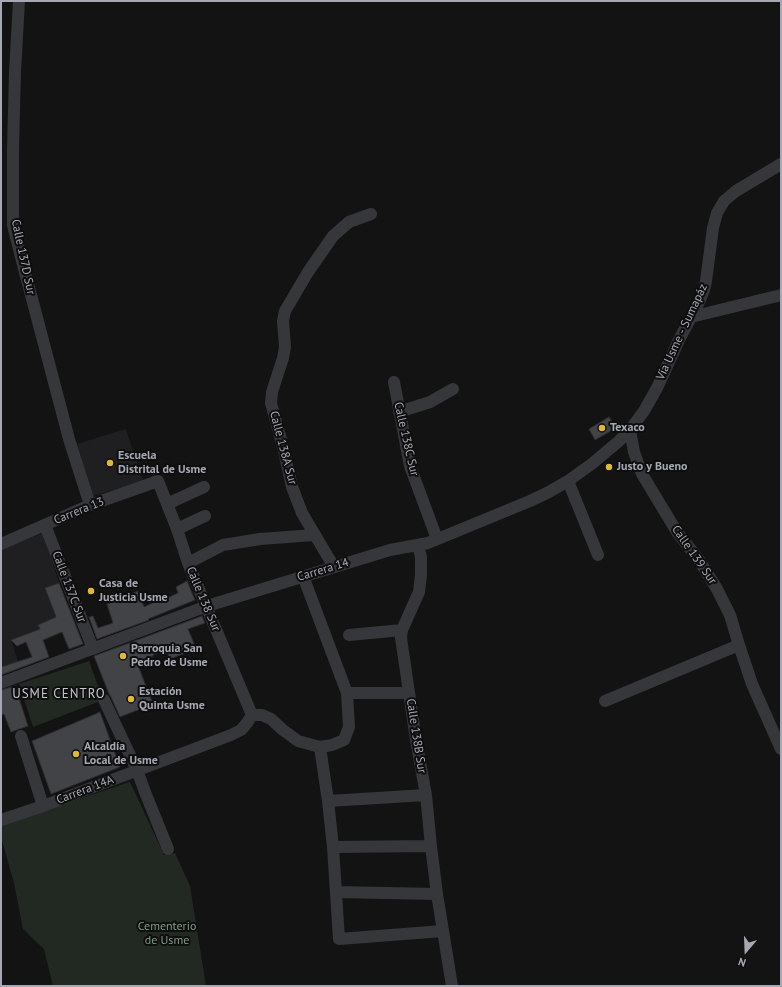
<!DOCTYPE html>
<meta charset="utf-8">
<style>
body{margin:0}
#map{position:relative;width:782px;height:987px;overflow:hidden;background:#131314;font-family:"PT Sans",sans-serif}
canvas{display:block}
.frame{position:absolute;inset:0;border:2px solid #a6a9b3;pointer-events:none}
.north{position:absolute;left:726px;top:931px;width:40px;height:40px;-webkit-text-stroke:3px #0e0e0f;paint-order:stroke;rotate:199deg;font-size:11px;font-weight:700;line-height:16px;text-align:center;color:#a6a9b3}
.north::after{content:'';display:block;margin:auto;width:14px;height:18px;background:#a6a9b3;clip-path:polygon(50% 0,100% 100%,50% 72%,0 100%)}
</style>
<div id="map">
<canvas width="782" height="987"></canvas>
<div class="frame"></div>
<div class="north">N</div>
</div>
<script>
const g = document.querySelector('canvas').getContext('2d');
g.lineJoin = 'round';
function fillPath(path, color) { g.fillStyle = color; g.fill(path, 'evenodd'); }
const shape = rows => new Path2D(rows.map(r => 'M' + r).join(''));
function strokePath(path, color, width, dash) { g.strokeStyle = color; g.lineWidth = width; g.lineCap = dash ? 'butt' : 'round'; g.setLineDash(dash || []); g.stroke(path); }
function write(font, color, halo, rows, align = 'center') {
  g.font = font + ' "PT Sans",sans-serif'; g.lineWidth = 4; g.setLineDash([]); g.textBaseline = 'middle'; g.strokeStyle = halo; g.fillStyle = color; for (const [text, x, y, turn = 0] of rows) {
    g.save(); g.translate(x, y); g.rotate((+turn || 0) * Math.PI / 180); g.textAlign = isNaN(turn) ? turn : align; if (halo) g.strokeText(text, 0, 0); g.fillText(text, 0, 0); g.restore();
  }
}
const built = shape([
 [126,429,143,481,93,496,77,444],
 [43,533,59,583,45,588,55,617,38,625,39,629,11,640,18,661,1,667,1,549]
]);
const green = shape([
 [89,661,103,700,33,727,19,684],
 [130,782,164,855,175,853,190,886,206,986,53,986,44,949,23,929,14,883,1,837,1,825]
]);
const building = shape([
 [609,417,616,428,595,440,589,429,609,417],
 [187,581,195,600,148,619,149,620,97,639,89,617,93,616,98,628,113,623,107,604,118,600,138,591,144,607,157,601,156,600,163,596,165,599,178,593,176,587,187,581],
 [59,583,83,644,69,649,62,632,43,640,49,657,1,675,1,667,32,657,26,642,17,646,11,640,40,629,38,625,56,617,45,588,59,583],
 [202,616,205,623,188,629,195,646,187,648,188,652,170,659,166,650,153,655,153,656,137,663,153,704,120,717,111,697,109,694,94,656,202,616],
 [15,686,28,726,11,732,4,714,1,715,1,690,15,686],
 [100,712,120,767,51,794,32,741,100,712]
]);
const minor = shape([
 [19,1,15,72,13,149,13,225,21,257,69,439,90,505],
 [691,317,781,295],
 [394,382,410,466,437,539],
 [399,412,430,402,453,389],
 [630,430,634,452,642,474,677,532,699,560,717,589,730,615,739,645,752,684,781,749],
 [568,481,598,555],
 [167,504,204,487],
 [45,525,93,649],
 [177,529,205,516],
 [1,544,90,505,158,481,177,529,188,563,252,715],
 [418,545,421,557,421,575,419,592,402,630,401,638,416,740,426,795,431,846,437,894,452,986],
 [188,563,223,545,260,539,314,535],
 [334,567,302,513,292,487,284,451,271,403,272,392,283,358,285,347,283,321,285,311,308,272,333,236,349,222,371,214],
 [349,635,402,630],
 [1,683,207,606,390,550,428,543,530,501,547,493,568,481,593,463,619,441,630,430,644,411,657,388,679,340,700,300,704,290,706,281,713,228,717,213,724,201,736,191,781,164],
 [347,693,409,693],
 [104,700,137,770,145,792,168,849],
 [605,701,739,645],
 [252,715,262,715,271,719,283,730,298,741,320,747,332,745,344,740,349,727,347,693,303,576],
 [21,736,43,806],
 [320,747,328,801,333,847,339,939,443,931],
 [328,801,426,795],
 [1,820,43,806,231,735,241,730,247,723,252,715],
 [333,847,431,846],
 [336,892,437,894]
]);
const markers = [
 [602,428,4,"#deb642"],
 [110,463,4,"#deb642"],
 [609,467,4,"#deb642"],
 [91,591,4,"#deb642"],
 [123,656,4,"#deb642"],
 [131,699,4,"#deb642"],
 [76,754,4,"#deb642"]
];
const streetNames = [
 ["Calle 137D Sur",23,257,78],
 ["Vía Usme - Sumapáz",682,332,-65],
 ["Calle 138C Sur",406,439,77],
 ["Calle 138A Sur",283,448,75],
 ["Carrera 13",79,511,-22],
 ["Calle 139 Sur",694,555,55],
 ["Carrera 14",323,570,-17],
 ["Calle 137C Sur",69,587,69],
 ["Calle 138 Sur",203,599,67],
 ["Calle 138B Sur",416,736,81],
 ["Carrera 14A",85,790,-21]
];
const poiNames = [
 ["Texaco",610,428],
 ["Escuela",118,456],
 ["Distrital de Usme",118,470],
 ["Justo y Bueno",617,467],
 ["Casa de",99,584],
 ["Justicia Usme",99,598],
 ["Parroquia San",131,649],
 ["Pedro de Usme",131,663],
 ["Estación",139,692],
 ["Quinta Usme",139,706],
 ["Alcaldía",84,747],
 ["Local de Usme",84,761]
];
const parkNames = [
 ["Cementerio",167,927],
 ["de Usme",167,941]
];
const neighbourhoodNames = [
 ["USME CENTRO",59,694]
];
fillPath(built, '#1f1f21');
fillPath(green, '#222923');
fillPath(building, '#424347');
strokePath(building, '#2d2d30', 1);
strokePath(minor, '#36373b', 12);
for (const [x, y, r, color] of markers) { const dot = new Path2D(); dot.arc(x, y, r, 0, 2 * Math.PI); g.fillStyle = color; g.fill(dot); strokePath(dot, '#0e0e0f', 1.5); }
write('12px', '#a6a9b3', '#0e0e0f', streetNames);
write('bold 12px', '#a6a9b3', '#0e0e0f', poiNames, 'left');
write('12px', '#7f9c83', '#0e0e0f', parkNames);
g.letterSpacing = '1px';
write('13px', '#c7c8d0', '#0e0e0f', neighbourhoodNames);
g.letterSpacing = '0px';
</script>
